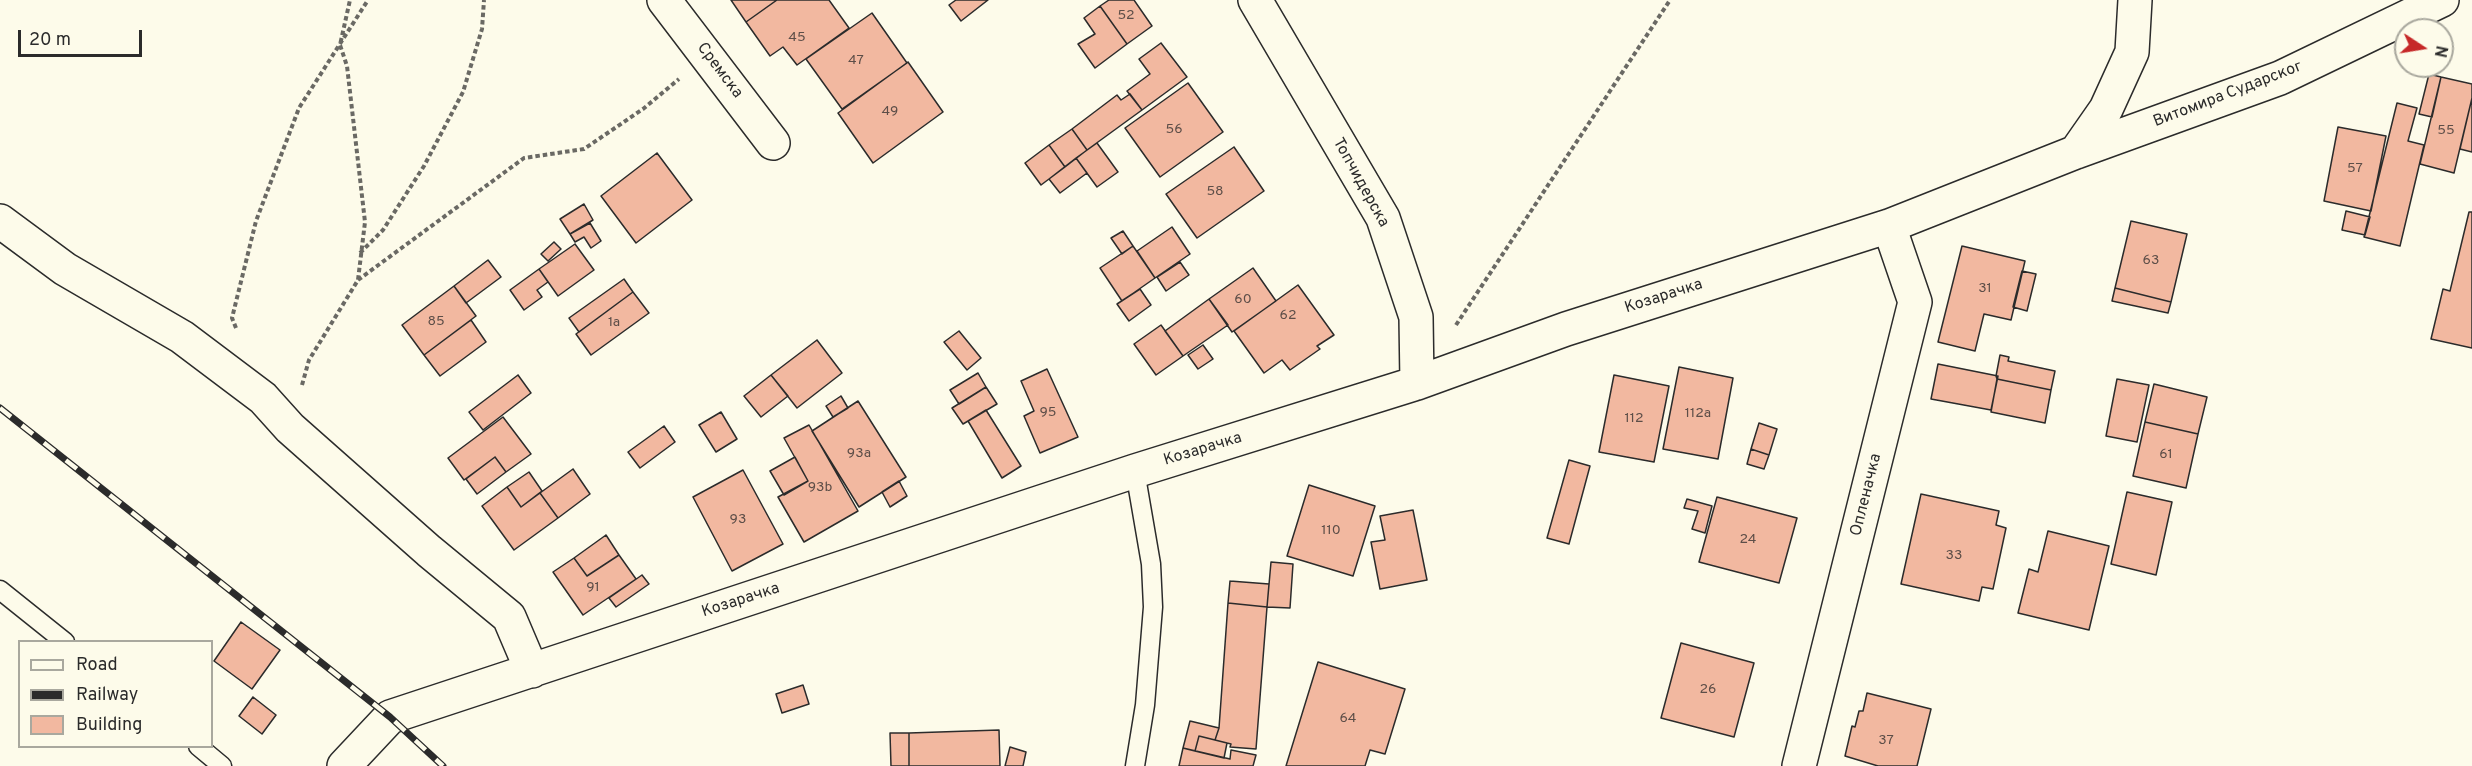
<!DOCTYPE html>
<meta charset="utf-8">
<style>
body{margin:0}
#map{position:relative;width:2472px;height:766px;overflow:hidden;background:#fdfbea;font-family:Overpass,sans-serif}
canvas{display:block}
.legend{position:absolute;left:18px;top:640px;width:195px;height:108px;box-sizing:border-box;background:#fdfbea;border:2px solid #a9a89e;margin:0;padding:8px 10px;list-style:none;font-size:18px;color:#2b2b2b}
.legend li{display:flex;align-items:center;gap:12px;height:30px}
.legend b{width:30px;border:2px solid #a9a89e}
.north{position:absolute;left:2394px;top:18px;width:60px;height:60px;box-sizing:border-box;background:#fdfbea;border:2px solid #a9a89e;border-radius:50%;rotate:102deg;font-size:16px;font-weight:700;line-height:24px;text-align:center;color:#2b2b2b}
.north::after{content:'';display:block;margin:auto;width:21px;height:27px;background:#c62828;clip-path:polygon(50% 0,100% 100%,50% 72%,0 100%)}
.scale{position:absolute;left:18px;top:30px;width:124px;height:27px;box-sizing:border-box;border:3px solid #2b2b2b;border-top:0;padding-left:8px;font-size:18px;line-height:21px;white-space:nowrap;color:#2b2b2b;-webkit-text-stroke:4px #fdfbea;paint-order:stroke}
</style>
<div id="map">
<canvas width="2472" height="766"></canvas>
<ul class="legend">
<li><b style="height:8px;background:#fdfbea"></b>Road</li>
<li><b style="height:8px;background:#2b2b2b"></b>Railway</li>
<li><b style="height:16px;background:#f2b8a0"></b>Building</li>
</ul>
<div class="north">N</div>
<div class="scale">20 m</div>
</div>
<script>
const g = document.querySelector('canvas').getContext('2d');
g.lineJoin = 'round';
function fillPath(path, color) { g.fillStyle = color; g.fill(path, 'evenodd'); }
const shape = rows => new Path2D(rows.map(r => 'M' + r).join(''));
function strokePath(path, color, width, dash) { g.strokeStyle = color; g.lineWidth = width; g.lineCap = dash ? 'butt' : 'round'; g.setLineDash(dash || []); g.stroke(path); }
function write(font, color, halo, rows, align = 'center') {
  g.font = font + ' Overpass,sans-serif'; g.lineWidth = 4.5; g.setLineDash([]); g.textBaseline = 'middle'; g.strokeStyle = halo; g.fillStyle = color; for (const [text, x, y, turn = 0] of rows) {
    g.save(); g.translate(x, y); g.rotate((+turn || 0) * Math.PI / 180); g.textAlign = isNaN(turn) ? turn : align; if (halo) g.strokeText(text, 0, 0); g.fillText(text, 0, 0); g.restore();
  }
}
const building = shape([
 [731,0,777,0,746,22,731,0],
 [777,0,829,0,849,28,797,65,783,47,770,56,746,22,777,0],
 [956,0,988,0,961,21,949,5,956,0],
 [1109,0,1134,0,1152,26,1127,44,1100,6,1109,0],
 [1100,6,1127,44,1095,68,1078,44,1095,34,1084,18,1100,6],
 [872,13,907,63,842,109,806,59,872,13],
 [1161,43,1187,77,1142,110,1127,91,1150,74,1139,59,1161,43],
 [908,62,943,112,873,163,838,113,908,62],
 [2429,74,2441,77,2432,117,2419,114,2429,74],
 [2441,77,2472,84,2472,98,2454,173,2420,164,2441,77],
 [1188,83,1223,132,1160,177,1125,128,1188,83],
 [1130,94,1142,110,1087,150,1072,129,1117,95,1121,100,1130,94],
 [2472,98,2472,152,2460,149,2472,98],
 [2397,103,2417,108,2408,141,2424,145,2400,246,2364,237,2397,103],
 [2338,127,2386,136,2371,211,2324,201,2338,127],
 [1072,129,1087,150,1065,167,1049,145,1072,129],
 [1097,143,1118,172,1097,187,1076,158,1097,143],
 [1049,145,1065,167,1041,185,1025,163,1049,145],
 [1234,147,1264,191,1197,238,1166,194,1234,147],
 [657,153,692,200,636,243,601,196,657,153],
 [1076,158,1087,173,1060,193,1049,179,1076,158],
 [584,204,593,220,570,234,560,219,584,204],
 [2346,211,2370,217,2365,235,2342,230,2346,211],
 [2469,212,2472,212,2472,348,2431,339,2443,289,2450,291,2469,212],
 [2131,221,2187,234,2171,302,2115,288,2131,221],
 [590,223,601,241,591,248,584,237,575,242,570,234,590,223],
 [1172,227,1190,254,1155,278,1137,251,1172,227],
 [1123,231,1133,246,1122,254,1111,238,1123,231],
 [554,242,561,249,548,261,541,254,554,242],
 [575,244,594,270,558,296,539,269,575,244],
 [1133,246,1155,278,1122,301,1100,268,1133,246],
 [1962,246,2025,261,2011,320,1984,314,1975,351,1938,342,1962,246],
 [488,260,501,277,466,303,454,286,488,260],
 [1180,262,1189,275,1166,291,1157,277,1180,262],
 [1253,268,1276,301,1232,332,1209,299,1253,268],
 [539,269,548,282,537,290,542,297,524,310,510,290,539,269],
 [2022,271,2036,274,2027,311,2013,307,2022,271],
 [624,279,633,292,579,332,569,318,624,279],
 [1298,285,1334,335,1317,346,1320,349,1290,370,1282,360,1264,373,1234,331,1298,285],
 [454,286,476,316,424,355,402,325,454,286],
 [2115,288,2171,302,2168,313,2112,301,2115,288],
 [1140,289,1151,305,1129,321,1117,304,1140,289],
 [633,292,649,313,591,355,576,334,633,292],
 [1209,299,1228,325,1183,356,1165,331,1209,299],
 [471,320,486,342,440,376,424,355,471,320],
 [1161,325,1183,356,1156,375,1134,344,1161,325],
 [959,331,981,358,967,370,944,342,959,331],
 [817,340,842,373,797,408,771,375,817,340],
 [1203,345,1213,359,1198,369,1188,355,1203,345],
 [2000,355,2009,357,2008,361,2055,371,2051,390,1997,379,1996,376,2000,355],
 [1938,364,1998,376,1991,410,1931,399,1938,364],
 [1679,367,1733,378,1718,459,1663,449,1679,367],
 [1047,369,1078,437,1040,453,1024,416,1034,411,1021,381,1047,369],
 [978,373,986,387,959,404,950,390,978,373],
 [518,375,531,393,483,430,469,412,518,375],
 [771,375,788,396,761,417,744,396,771,375],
 [1614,375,1669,386,1654,462,1599,452,1614,375],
 [1997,379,2051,390,2045,423,1991,412,1997,379],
 [2117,379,2149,385,2137,442,2106,436,2117,379],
 [2154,384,2207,397,2198,434,2145,422,2154,384],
 [986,387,997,404,963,424,952,408,986,387],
 [841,396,848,408,833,417,826,406,841,396],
 [858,401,906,477,859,507,812,431,858,401],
 [986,410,1021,466,1002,478,968,421,986,410],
 [721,412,737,439,716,452,699,425,721,412],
 [503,417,531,454,506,472,495,457,464,480,448,458,503,417],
 [2145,422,2198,434,2186,488,2133,476,2145,422],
 [1759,423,1777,429,1769,455,1751,449,1759,423],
 [809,425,858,511,804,542,778,497,808,481,784,438,809,425],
 [664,426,675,442,640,468,628,452,664,426],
 [1751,449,1769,455,1764,469,1747,464,1751,449],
 [495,457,506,472,477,494,466,479,495,457],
 [795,457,808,481,784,495,770,471,795,457],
 [1569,460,1590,466,1569,544,1547,538,1569,460],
 [573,469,590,494,558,518,540,493,573,469],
 [743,470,783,544,732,571,693,497,743,470],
 [529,472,542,491,521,507,507,487,529,472],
 [899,481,907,496,890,507,882,492,899,481],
 [1309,485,1375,506,1353,576,1287,556,1309,485],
 [507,487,521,507,540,493,558,518,514,550,482,506,507,487],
 [2127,492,2172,502,2156,575,2111,564,2127,492],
 [1921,494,1999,511,1996,525,2006,528,1993,589,1982,587,1979,601,1901,584,1921,494],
 [1717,497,1797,518,1779,583,1699,562,1717,497],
 [1687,499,1712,506,1705,533,1692,529,1698,511,1684,508,1687,499],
 [1413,510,1427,580,1380,589,1371,542,1385,540,1380,516,1413,510],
 [2048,531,2109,546,2089,630,2018,613,2029,569,2038,572,2048,531],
 [606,535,619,555,587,576,574,558,606,535],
 [619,555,636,579,583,615,553,572,574,558,587,576,619,555],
 [1271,562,1293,564,1290,608,1267,607,1271,562],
 [642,575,649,584,616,607,609,598,642,575],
 [1230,581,1269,584,1267,607,1228,603,1230,581],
 [1228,603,1267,607,1256,749,1230,747,1231,744,1215,740,1219,728,1228,603],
 [241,622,280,650,252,689,214,661,241,622],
 [1681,643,1754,663,1734,737,1661,718,1681,643],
 [1318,662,1405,689,1385,754,1370,750,1365,766,1286,766,1318,662],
 [803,685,809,704,782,713,776,694,803,685],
 [1867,693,1931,709,1917,766,1878,766,1845,756,1852,726,1855,727,1859,711,1863,711,1867,693],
 [253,697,276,715,262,734,239,716,253,697],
 [1190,721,1219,728,1215,740,1199,736,1195,751,1183,748,1190,721],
 [999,730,1000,766,909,766,909,733,999,730],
 [890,733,909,733,909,766,891,766,890,733],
 [1199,736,1227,743,1224,758,1195,751,1199,736],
 [1010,747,1026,752,1023,766,1005,766,1010,747],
 [1183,748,1230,759,1231,750,1256,755,1253,766,1179,766,1183,748]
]);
const path = shape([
 [360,253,383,230,424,166,463,92,482,29,484,0],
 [358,280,524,158,584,149,643,109,679,79],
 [1456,325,1670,0],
 [236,328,232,318,256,221,299,108,368,0],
 [302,385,309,360,358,280,365,222,347,66,340,45,350,0]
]);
const lane = shape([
 [0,590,65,642],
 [198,746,222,766],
 [1135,766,1145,705,1153,607,1151,564,1135,471]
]);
const street = shape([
 [664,0,773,143],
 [1255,0,1383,218,1416,317,1417,383],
 [2076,152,2106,109,2132,52,2135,0],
 [0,221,65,269,182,337,263,398,290,428,429,551,509,617,532,671],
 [344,766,390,717,1135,471,1417,383,1566,329,1889,226,2076,152,2280,78,2442,0],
 [1799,766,1915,302,1889,226]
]);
const rail = shape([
 [0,408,390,717,443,766]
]);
const numberNames = [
 ["52",1126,16],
 ["45",797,38],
 ["47",856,61],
 ["49",890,112],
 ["56",1174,130],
 ["55",2446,131],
 ["57",2355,169],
 ["58",1215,192],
 ["63",2151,261],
 ["31",1985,289],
 ["60",1243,300],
 ["62",1288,316],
 ["85",436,322],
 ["1a",614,323],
 ["95",1048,413],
 ["112a",1698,414],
 ["112",1634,419],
 ["93a",859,454],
 ["61",2166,455],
 ["93b",820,488],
 ["93",738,520],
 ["110",1331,531],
 ["24",1748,540],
 ["33",1954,556],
 ["91",593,588],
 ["26",1708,690],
 ["64",1348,719],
 ["37",1886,741]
];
const streetNames = [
 ["Сремска",719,71,53],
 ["Витомира Сударског",2228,95,-21],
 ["Топчидерска",1360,183,61],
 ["Козарачка",1664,297,-18],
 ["Козарачка",1203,450,-17],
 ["Опленачка",1867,495,-76],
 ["Козарачка",741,601,-18]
];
fillPath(building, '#f2b8a0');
strokePath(building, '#2b2b2b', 1.5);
strokePath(lane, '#2b2b2b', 21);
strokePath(street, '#2b2b2b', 36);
strokePath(path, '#6a6964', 4, [4.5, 3]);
strokePath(lane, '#fdfbea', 18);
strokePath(street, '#fdfbea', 33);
strokePath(rail, '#2b2b2b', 7);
strokePath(rail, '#fdfbea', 4.5, [14]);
write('14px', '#5d4e48', null, numberNames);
write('16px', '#2b2b2b', '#fdfbea', streetNames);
</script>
